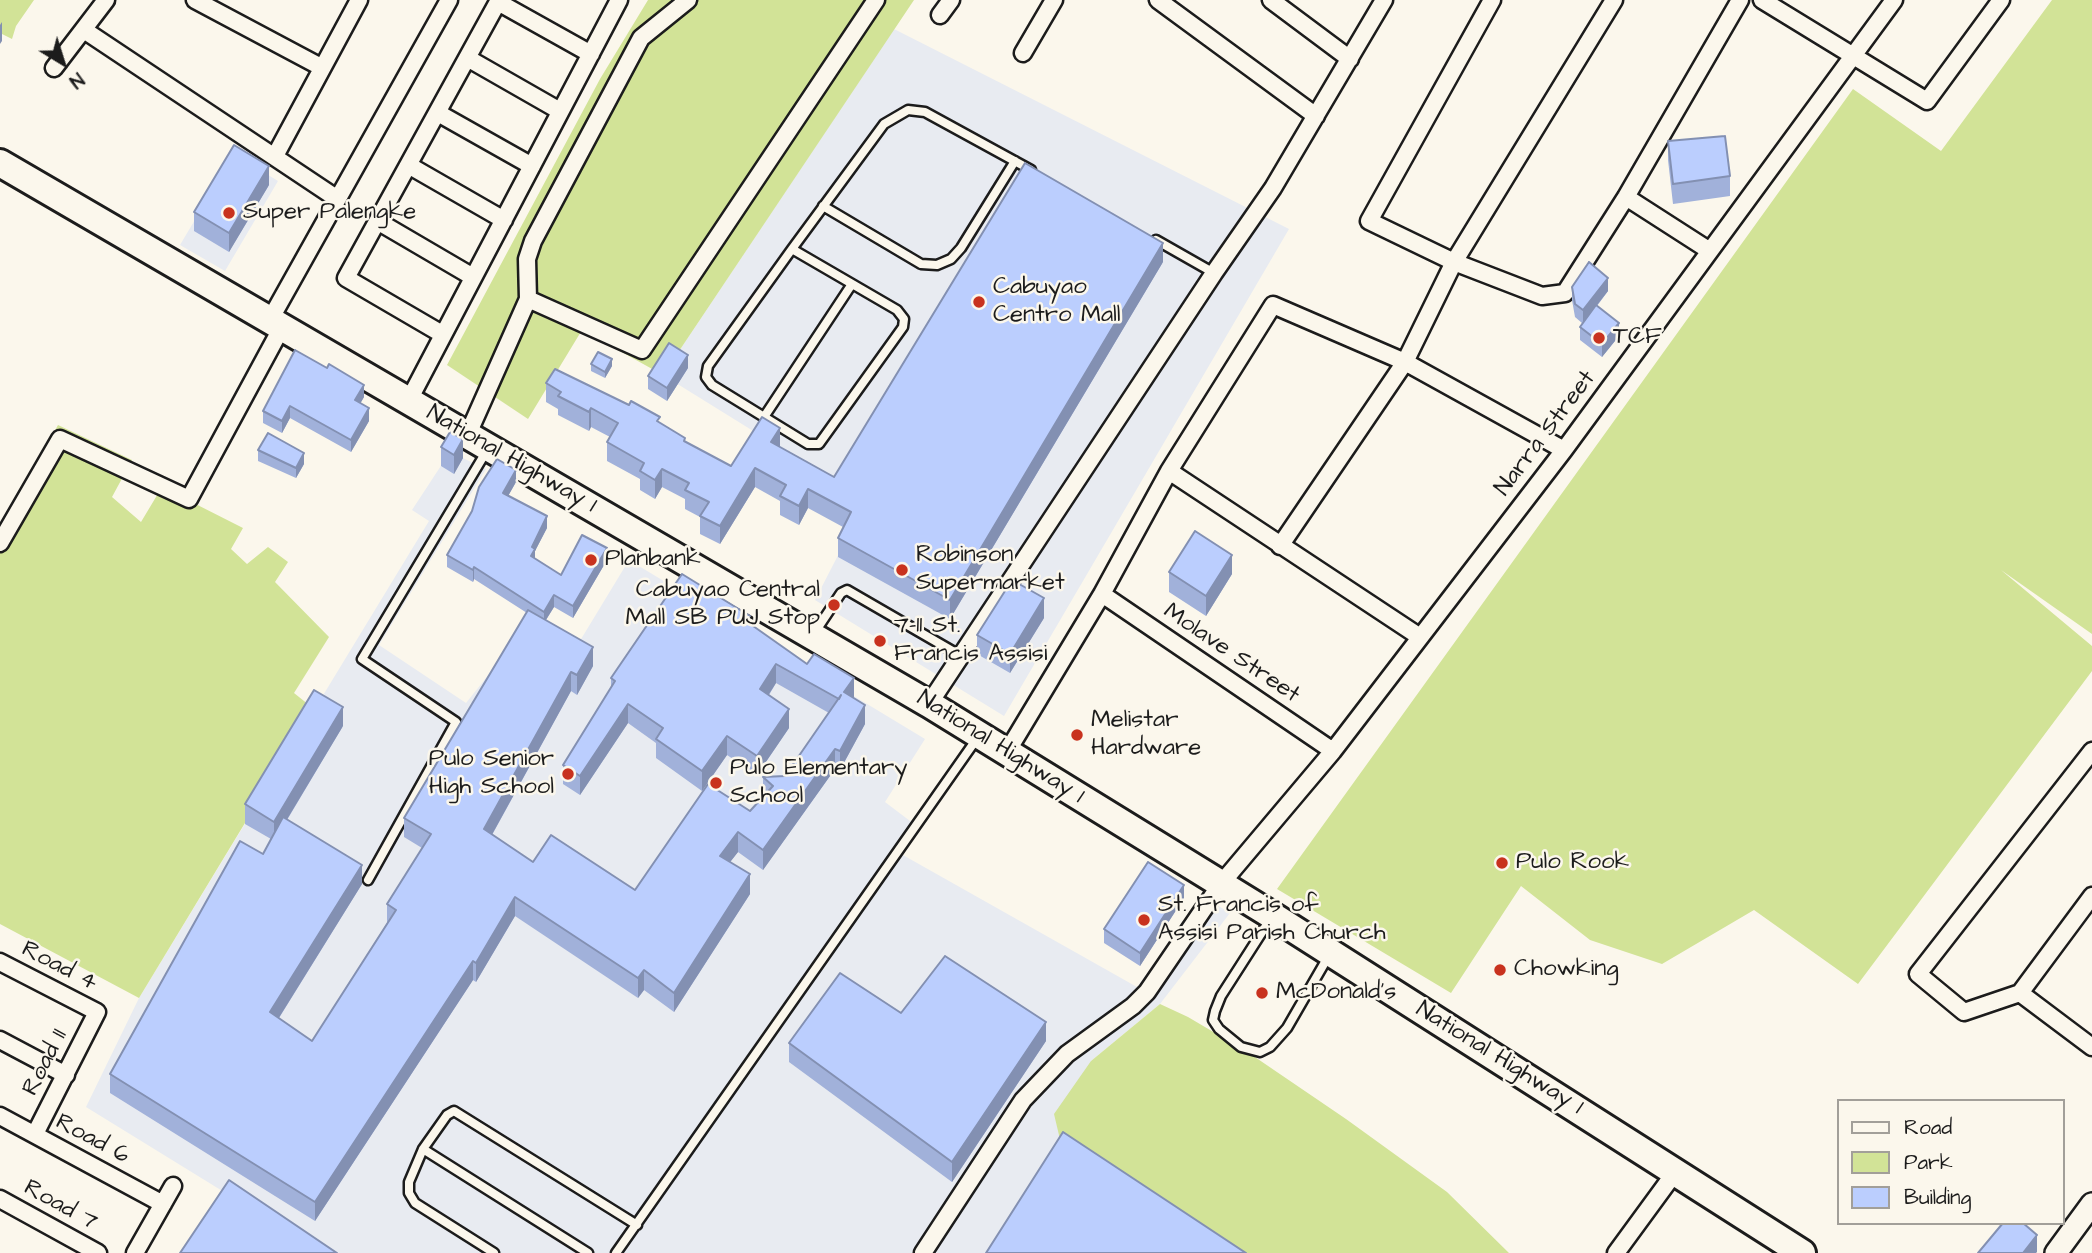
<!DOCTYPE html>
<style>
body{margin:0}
#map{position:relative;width:2092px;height:1253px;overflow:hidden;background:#fbf7ec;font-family:"Architects Daughter",sans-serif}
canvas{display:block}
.legend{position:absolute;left:1837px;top:1099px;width:228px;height:126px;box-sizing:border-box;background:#fbf7ec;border:2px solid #a29f99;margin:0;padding:9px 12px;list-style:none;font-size:21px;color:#1c1c1c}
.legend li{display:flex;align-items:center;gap:14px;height:35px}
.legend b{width:35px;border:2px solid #a29f99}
.north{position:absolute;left:28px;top:28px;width:70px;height:70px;-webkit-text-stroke:5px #fbf7ec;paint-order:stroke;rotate:142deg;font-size:19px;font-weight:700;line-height:28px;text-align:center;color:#1c1c1c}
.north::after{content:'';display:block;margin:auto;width:24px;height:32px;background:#1c1c1c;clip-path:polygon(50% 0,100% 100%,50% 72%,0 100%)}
</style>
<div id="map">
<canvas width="2092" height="1253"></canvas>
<ul class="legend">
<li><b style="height:9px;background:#fbf7ec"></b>Road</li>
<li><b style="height:19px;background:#d2e397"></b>Park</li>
<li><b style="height:19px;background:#bbcefe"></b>Building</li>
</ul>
<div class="north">N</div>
</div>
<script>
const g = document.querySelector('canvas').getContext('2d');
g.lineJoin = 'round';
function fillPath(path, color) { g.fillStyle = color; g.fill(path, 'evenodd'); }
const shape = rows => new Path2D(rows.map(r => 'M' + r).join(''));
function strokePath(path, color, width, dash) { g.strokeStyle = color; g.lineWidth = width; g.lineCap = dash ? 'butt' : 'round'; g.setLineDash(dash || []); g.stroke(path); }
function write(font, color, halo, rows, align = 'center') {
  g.font = font + ' "Architects Daughter",sans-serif'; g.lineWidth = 5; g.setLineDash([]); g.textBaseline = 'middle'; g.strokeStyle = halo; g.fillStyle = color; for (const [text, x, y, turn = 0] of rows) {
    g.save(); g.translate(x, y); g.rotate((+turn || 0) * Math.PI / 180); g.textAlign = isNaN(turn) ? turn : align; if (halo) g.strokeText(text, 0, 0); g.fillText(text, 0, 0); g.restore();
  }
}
const built = shape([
 [894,29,1289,229,1004,716,815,600,866,501,663,375],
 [234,154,278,181,225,271,180,245],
 [450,452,486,469,379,645,466,703,505,654,572,654,629,560,925,739,885,802,914,824,894,850,1137,987,1204,897,1230,913,1160,1004,1091,1061,1216,1253,188,1253,224,1192,86,1107,139,998,429,521,412,510]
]);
const green = shape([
 [0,0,34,0,16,26,12,39,0,33],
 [648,0,914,0,663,375,582,330,528,419,447,365,600,79],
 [2052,0,2092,0,2092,634,2001,570,2092,646,2092,671,1858,984,1754,910,1662,964,1590,940,1521,886,1451,993,1277,889,1853,89,1941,151],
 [58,425,132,460,112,497,141,522,162,487,243,528,231,549,247,564,268,547,288,562,275,582,329,637,294,693,314,709,139,998,0,924,0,531],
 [1160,1004,1188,1017,1249,1053,1346,1119,1447,1192,1509,1253,1231,1253,1063,1152,1054,1114,1091,1061]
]);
const service = shape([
 [823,206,921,264,937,265,951,259,961,248,1015,161],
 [1156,240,1214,273],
 [792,249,897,310,904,319,903,327,819,444,808,444,712,385,706,377,708,366,792,249,884,124,908,110,925,112,1031,170],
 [764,417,852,284],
 [815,632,841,593,847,590,961,656],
 [368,880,456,722,362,659,486,452],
 [1271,918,1221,996,1215,1011,1213,1020,1219,1029,1241,1047,1260,1052,1270,1047,1287,1028,1328,957],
 [423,1149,588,1253],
 [494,1253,415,1203,409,1193,409,1182,423,1149,447,1115,454,1111,637,1225],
 [616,1253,978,737]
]);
const minor = shape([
 [195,0,321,67],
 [688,0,641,38,533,241,527,259,528,299,642,350,876,0],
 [1158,0,1316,116],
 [1271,0,1350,59],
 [1492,0,1369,221,1454,262,1542,296,1565,293,1626,197,1740,0],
 [1762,0,1927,101,2001,0],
 [498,2,591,54],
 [940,15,951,0],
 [84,30,336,198],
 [1023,53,1054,0],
 [469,59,560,111],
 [54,68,106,0],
 [438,113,532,166],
 [275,156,359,0],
 [410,166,504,220],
 [1626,197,1710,251],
 [379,222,473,277],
 [271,318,449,0],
 [442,334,346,278,499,0],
 [409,400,619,0],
 [468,434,528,299],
 [1169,471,1420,637],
 [0,543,60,439,189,499,283,325],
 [1280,546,1405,362,1454,262,1614,0],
 [1102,594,1333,751],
 [929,704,1214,273,1273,188,1384,0],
 [2092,751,1918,974,1964,1012,2020,993,2092,1047],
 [1007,752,1102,594,1169,471,1273,305,1405,362,1564,450],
 [0,962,97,1012,35,1134],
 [2020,993,2092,896],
 [0,1040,66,1075],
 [0,1116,163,1204],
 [0,1199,98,1253],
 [135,1253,173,1186],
 [923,1253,1023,1100,1067,1054,1133,1006,1147,992,1220,885,1333,751,1564,450,1894,0],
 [1616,1253,1676,1171]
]);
const secondary = shape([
 [2056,1253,2092,1204]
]);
const trunk = shape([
 [0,163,929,704,1273,916,1802,1253]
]);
const wall = shape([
 [1668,141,1730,176,1730,196,1673,204,1668,160],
 [269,185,229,252,194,231,194,212],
 [1163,262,950,619,838,557,838,538,843,527,808,508,799,525,780,515,780,501,755,487,720,544,700,534,700,517,685,509,685,499,662,487,655,499,640,490,640,479,607,461,607,442,610,437,591,427,589,431,558,415,558,409,546,402,546,383,660,423,685,442,731,466,780,447,834,477],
 [1572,287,1608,291,1597,306,1619,336,1602,357,1580,340,1580,327,1582,323,1575,317,1572,300],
 [295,350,364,397,360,403,369,421,351,452,290,418,282,433,263,423,263,411],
 [591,364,612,366,605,378,591,371],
 [688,368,667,401,648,389,648,376],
 [441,447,463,458,454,474,441,466],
 [258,450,304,464,296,478,258,461],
 [516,482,508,496,547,528,535,551,535,558,561,575,607,560,573,618,554,607,546,620,593,666,577,695,571,691,492,835,533,862,635,890,750,811,763,797,763,777,785,776,829,713,776,683,769,695,789,728,757,775,727,755,702,791,656,758,656,743,628,723,580,795,563,784,563,765,611,688,611,678,750,624,854,697,853,698,865,724,840,770,835,769,763,870,738,852,730,862,750,894,674,1012,644,990,638,998,515,916,476,982,473,980,315,1221,110,1093,110,1074,263,854,271,839,245,824,245,804,343,726,287,820,362,884,279,1018,312,1041,387,923,387,904,422,848,404,837,404,818,527,613,474,579,473,582,447,567,447,555],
 [1169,572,1232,574,1206,616,1169,592],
 [1044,618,1010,673,977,654,977,635],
 [1184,898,1140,966,1104,943,1104,929],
 [901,1013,1046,1041,952,1182,789,1062,789,1043]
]);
const shadedWall = shape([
 [2,22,2,41,0,44,0,25],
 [269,166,269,185,229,252,229,233],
 [1163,243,1163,262,950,619,950,600],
 [1608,278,1608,291,1583,323,1583,310],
 [1619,323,1619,336,1602,357,1602,344],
 [688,355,688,368,667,401,667,388],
 [612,359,612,366,605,378,605,372],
 [364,385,364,397,355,413,355,400],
 [290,406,290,418,282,433,282,421],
 [369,408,369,421,351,452,351,440],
 [591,408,591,427,589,431,589,412],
 [780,428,780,447,771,442],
 [463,439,463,458,454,474,454,455],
 [304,453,304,464,296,478,296,468],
 [755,468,755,487,720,544,720,526],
 [662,469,662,487,655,499,655,480],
 [516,470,516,482,503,505,503,493],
 [808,489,808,508,799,525,799,506],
 [547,516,547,528,535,551,535,561,531,568,532,547],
 [607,548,607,560,573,618,573,606],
 [1232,555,1232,574,1206,616,1206,596],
 [474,567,474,579,473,582,473,570],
 [554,595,554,607,544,623,544,612],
 [1044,598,1044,618,1010,673,1010,654],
 [593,647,593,666,577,695,577,675],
 [776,664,776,683,760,708,760,689],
 [571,672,571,691,484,849,484,829],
 [854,678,854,697,844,712,844,692],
 [628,704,628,723,580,795,580,776],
 [865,705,865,724,840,770,840,751],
 [343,707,343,726,274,841,274,822],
 [789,709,789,728,757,775,757,756],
 [727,736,727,755,702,791,702,771],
 [835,749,835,769,763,870,763,850],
 [738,832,738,852,720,875,720,856],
 [362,865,362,884,270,1032,270,1012],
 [750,874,750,894,674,1012,674,993],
 [1184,885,1184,898,1140,966,1140,953],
 [515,897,515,916,476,982,476,963],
 [473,961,473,980,315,1221,315,1202],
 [644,970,644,990,638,998,638,978],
 [1046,1022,1046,1041,952,1182,952,1162],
 [2037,1235,2037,1252,2036,1253,2023,1253]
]);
const building = shape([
 [1725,136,1730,176,1673,184,1668,141,1725,136],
 [234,145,269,166,229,233,194,212,234,145],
 [1025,163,1163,243,950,600,838,538,851,512,808,489,799,506,780,496,786,485,755,468,720,526,700,516,709,502,685,490,689,483,662,469,655,480,640,471,644,463,607,442,618,423,591,408,589,412,558,396,561,392,546,383,555,369,629,405,631,401,660,417,657,421,685,438,684,441,731,466,762,417,780,428,771,442,834,477,1025,163],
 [1589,262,1608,278,1583,310,1575,304,1572,287,1589,262],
 [1596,305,1619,323,1602,344,1580,327,1596,305],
 [669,343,688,355,667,388,648,376,669,343],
 [295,350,327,368,329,364,364,385,355,400,369,408,351,440,290,406,282,421,263,411,295,350],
 [598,352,612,359,605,372,591,364,598,352],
 [450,432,463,439,454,455,441,447,450,432],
 [268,433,304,453,296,468,258,450,268,433],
 [497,459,516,470,503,493,547,516,532,547,535,549,531,556,561,575,582,535,607,548,573,606,554,595,544,612,474,567,473,570,447,555,472,511,479,487,497,459],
 [1195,531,1232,555,1206,596,1169,572,1195,531],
 [682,574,750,616,746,621,807,664,814,654,854,678,844,692,865,705,840,751,835,749,763,850,738,832,720,856,750,874,674,993,644,970,638,978,515,897,476,963,473,961,315,1202,110,1074,240,841,263,854,283,817,362,865,270,1012,312,1041,396,910,387,904,431,834,404,818,528,610,593,647,577,675,571,672,484,829,533,862,551,835,635,890,708,784,750,811,773,786,763,777,785,776,841,695,839,699,776,664,760,689,789,709,757,756,727,736,702,771,656,739,663,728,628,704,580,776,563,765,615,681,611,678,682,574],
 [1012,580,1044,598,1010,654,977,635,1012,580],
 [314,690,343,707,274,822,245,804,314,690],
 [1148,862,1184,885,1140,953,1104,929,1148,862],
 [945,956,1046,1022,952,1162,789,1043,840,973,901,1013,945,956],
 [1063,1132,1246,1253,986,1253,1063,1132],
 [229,1180,337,1253,180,1253,229,1180],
 [2003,1223,2023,1223,2037,1235,2023,1253,1978,1253,2003,1223]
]);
const markers = [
 [229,213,7,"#c8321e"],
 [979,302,7,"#c8321e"],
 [1599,338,7,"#c8321e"],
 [591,560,7,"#c8321e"],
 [902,570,7,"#c8321e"],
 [834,605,7,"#c8321e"],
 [880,641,7,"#c8321e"],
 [1077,735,7,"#c8321e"],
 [568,774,7,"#c8321e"],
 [716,783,7,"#c8321e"],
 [1502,863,7,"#c8321e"],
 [1144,920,7,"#c8321e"],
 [1500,970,7,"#c8321e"],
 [1262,993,7,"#c8321e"]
];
const poiNames = [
 ["Super Palengke",243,213],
 ["Cabuyao",993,288],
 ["Centro Mall",993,316],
 ["TCF",1613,338],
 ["Robinson",916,556],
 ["Supermarket",916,584],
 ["Planbank",605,560],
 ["Cabuyao Central",820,591,"right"],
 ["Mall SB PUJ Stop",820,619,"right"],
 ["7-11 St.",894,627],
 ["Francis Assisi",894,655],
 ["Melistar",1091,721],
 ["Hardware",1091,749],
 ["Pulo Senior",554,760,"right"],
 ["High School",554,788,"right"],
 ["Pulo Elementary",730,769],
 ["School",730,797],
 ["Pulo Rook",1516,863],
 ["St. Francis of",1158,906],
 ["Assisi Parish Church",1158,934],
 ["Chowking",1514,970],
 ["McDonald's",1276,993]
];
const streetNames = [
 ["Narra Street",1546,434,-53],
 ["National Highway 1",511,460,30],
 ["Molave Street",1231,654,34],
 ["National Highway 1",1000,748,32],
 ["Road 4",59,967,27],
 ["National Highway 1",1499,1059,32],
 ["Road 11",46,1063,-63],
 ["Road 6",92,1140,28],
 ["Road 7",60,1206,29]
];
fillPath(built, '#e8ebf1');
fillPath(green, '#d2e397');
strokePath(service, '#1c1c1c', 13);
strokePath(minor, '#1c1c1c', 21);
strokePath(secondary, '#1c1c1c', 26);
strokePath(trunk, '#1c1c1c', 32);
strokePath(service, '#fbf7ec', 8);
strokePath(minor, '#fbf7ec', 16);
strokePath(secondary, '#fbf7ec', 21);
strokePath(trunk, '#fbf7ec', 26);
fillPath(wall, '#a1b1da');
fillPath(shadedWall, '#8390b2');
fillPath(building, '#bbcefe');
strokePath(building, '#8390b2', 2);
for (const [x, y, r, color] of markers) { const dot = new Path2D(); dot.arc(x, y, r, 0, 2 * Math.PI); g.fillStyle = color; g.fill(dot); strokePath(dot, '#fbf7ec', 2.5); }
write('24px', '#1c1c1c', '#fbf7ec', poiNames, 'left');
write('24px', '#1c1c1c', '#fbf7ec', streetNames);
</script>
